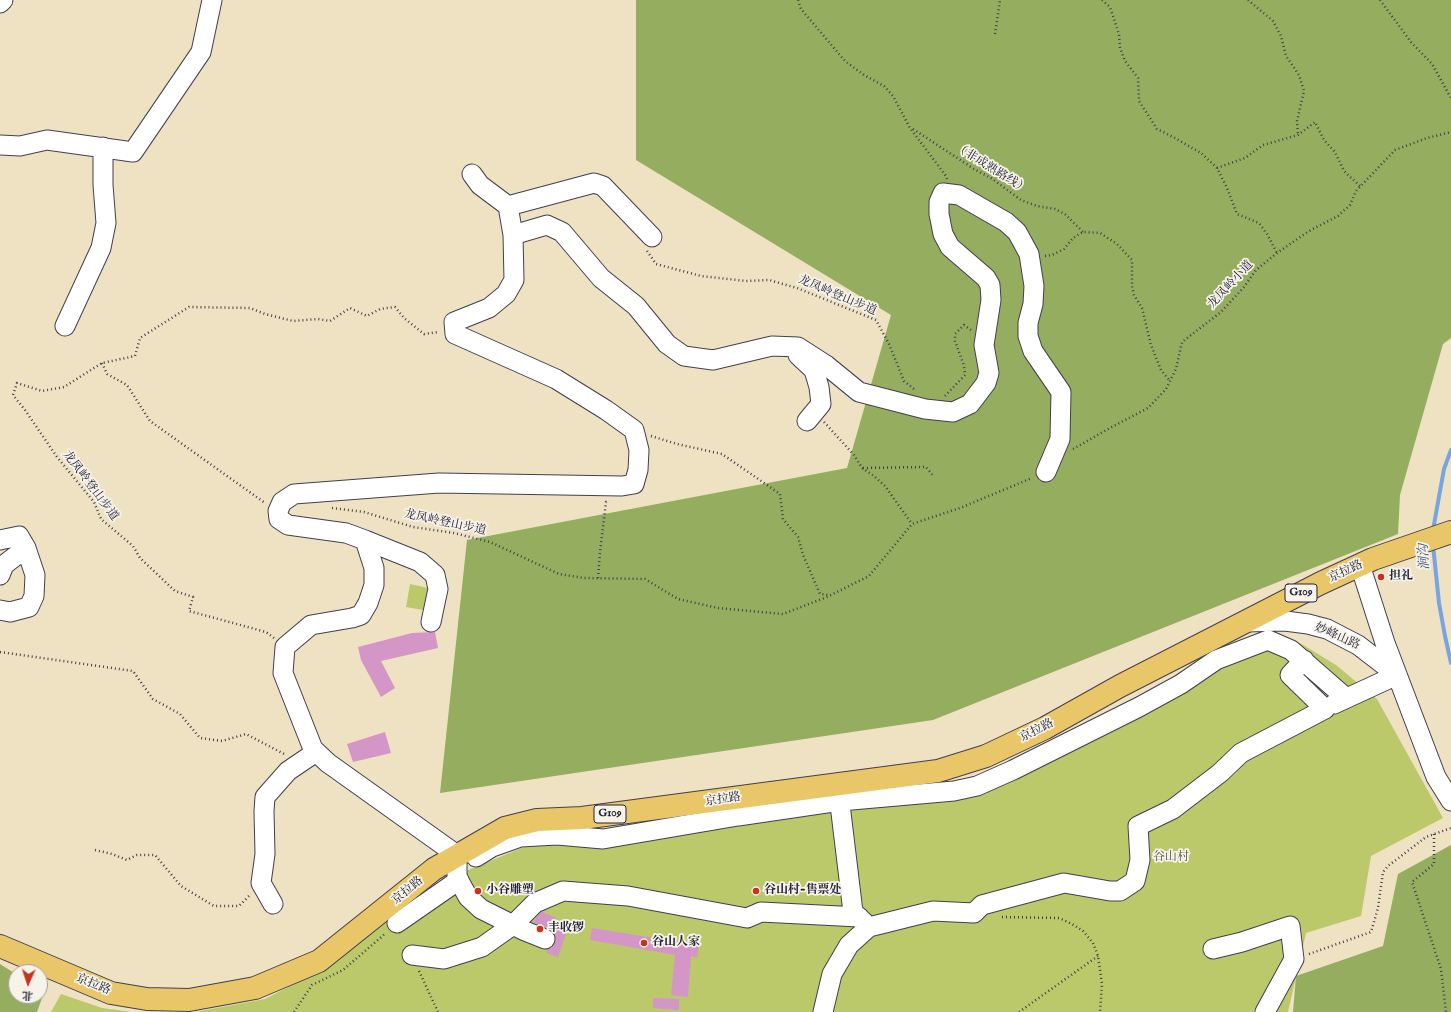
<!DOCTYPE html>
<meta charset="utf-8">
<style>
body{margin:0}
#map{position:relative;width:1451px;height:1012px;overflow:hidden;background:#eee2c3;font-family:"IM FELL English","Noto Serif SC",serif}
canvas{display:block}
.north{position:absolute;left:8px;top:964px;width:40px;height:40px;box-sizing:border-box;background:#f7f3e8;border:1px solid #a29fa3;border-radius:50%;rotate:183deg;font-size:11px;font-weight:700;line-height:16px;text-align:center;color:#22223b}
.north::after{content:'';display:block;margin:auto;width:14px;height:18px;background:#c8321e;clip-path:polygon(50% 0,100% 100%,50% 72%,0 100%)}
</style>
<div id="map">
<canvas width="1451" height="1012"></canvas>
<div class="north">北</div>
</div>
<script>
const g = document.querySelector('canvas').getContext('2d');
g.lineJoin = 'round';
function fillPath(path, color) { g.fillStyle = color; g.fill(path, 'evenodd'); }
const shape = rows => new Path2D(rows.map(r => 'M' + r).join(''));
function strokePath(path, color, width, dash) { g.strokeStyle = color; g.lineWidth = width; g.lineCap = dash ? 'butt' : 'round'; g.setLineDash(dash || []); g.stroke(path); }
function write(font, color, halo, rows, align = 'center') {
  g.font = font + ' "IM FELL English","Noto Serif SC",serif'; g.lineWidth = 3.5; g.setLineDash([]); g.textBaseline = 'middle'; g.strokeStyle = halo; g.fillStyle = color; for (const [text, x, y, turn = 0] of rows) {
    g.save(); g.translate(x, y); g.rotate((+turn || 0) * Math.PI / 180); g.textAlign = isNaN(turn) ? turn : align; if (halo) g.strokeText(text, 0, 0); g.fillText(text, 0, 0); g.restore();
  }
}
const green = shape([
 [410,584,428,588,423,610,406,607],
 [1300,643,1336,665,1377,699,1443,818,1371,856,1361,916,1306,933,1288,1012,195,1012,265,999,323,969,444,880,524,847,603,838,969,783,1251,645],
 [61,994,102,1008,132,1012,51,1012]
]);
const forest = shape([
 [636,0,1451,0,1451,338,1443,344,1400,495,1398,534,933,720,440,793,467,540,847,468,891,315,636,160],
 [1451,845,1451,1012,1293,1012,1296,976,1383,946,1398,874],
 [0,964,16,974,16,996,40,996,40,985,46,987,37,1012,0,1012]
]);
const stream = shape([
 [1433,530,1444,469,1451,450],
 [1433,545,1439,603,1445,636,1451,663]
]);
const building = shape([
 [435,632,438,648,381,661,395,688,381,697,361,660,358,647,412,633],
 [385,732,391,753,353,762,347,744],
 [541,912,543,912,556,918,555,920,569,925,558,957,546,953,548,950,552,947,555,943,556,938,554,932,533,922],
 [592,928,699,945,697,958,691,956,688,997,671,995,675,955,590,940],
 [653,998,679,999,679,1010,653,1008]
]);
const path = shape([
 [798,0,801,9,845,61,864,75,884,86,893,96,910,128,946,176,947,179],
 [1102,0,1110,7,1119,34,1120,48,1125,61,1138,78,1139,101,1157,129,1175,138,1201,153,1217,168,1227,188,1237,214,1259,223,1267,234,1277,253],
 [1248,0,1273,21,1281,36,1286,56,1299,75,1304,91,1297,121,1298,135],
 [1380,0,1411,42,1432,64,1451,98],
 [995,34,1000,0],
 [913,129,974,169,991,178,1021,200,1037,206,1055,209,1065,214,1083,232],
 [1217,168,1245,158,1263,145,1298,135,1315,122,1324,140,1335,152,1344,171,1360,186],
 [647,251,656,264,701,276,746,281,769,280,797,288,876,320,889,344,904,381,914,389],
 [1045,256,1052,255,1064,249,1073,238,1083,232,1100,233,1117,244,1132,260,1132,286,1134,295,1142,308,1151,345,1161,370,1170,381],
 [102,363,107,374,127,385,150,421,265,503],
 [945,396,965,375,964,366,955,341,955,334,964,325,971,330],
 [824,422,854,455,862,468,874,476,885,486,912,524],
 [651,436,677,444,722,454,780,494,783,519,798,537,803,555,820,594,829,595],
 [1073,449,1110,428,1148,408,1166,389,1176,369,1182,342,1221,312,1244,287,1256,270,1277,253,1309,231,1338,216,1350,205,1356,191,1395,150,1427,138,1451,132],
 [863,468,926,467,934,477],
 [332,508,364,512,413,527,454,533,490,542,559,574,584,578,645,579,678,599,718,608,783,614,827,597,869,576,912,524,960,508,1032,478],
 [598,578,600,552,606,502,608,502],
 [274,638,266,632,189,611,193,597,175,591,140,558,133,546,101,519,94,502,57,457,25,410,13,395,17,383,42,391,64,387,102,363,135,356,140,338,189,307,250,308,265,314,293,321,318,319,330,321,350,308,367,316,380,309,395,307,404,318,424,334,439,332],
 [0,652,133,671,153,699,180,714,200,738,222,741,246,734,286,755],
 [1434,834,1434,864,1412,882,1441,969,1446,1012],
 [95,850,112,854,127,860,137,855,155,855,181,886,214,906,239,906,250,895],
 [1002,917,1059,918,1072,924,1083,931,1093,943,1098,956,1102,984,1100,1012],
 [1309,954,1371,932,1378,908,1383,872,1388,866,1426,837,1451,828],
 [419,971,438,1012],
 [294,1012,312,985,343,970,386,933],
 [1019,1012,1098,956]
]);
const minor = shape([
 [0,3,3,0],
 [0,145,20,146,47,140,133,152,201,52,212,0],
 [472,174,480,185,508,206,513,235],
 [508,206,594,183,603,186,652,237],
 [65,326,101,248,106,223,103,185,103,147],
 [798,355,814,370,819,387,821,404,807,421],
 [0,540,19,536,26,548,35,575,34,596,29,607,10,612,0,610],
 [365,540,420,562,435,575,438,589,431,622],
 [1360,565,1385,643,1436,777,1451,801],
 [0,575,4,565,26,548],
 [1245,622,1285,621,1308,624,1327,629,1358,645,1397,675,1334,704],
 [838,788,853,912,869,927,933,911,974,913,982,905,1064,883,1110,891,1120,891,1135,881,1140,860,1138,826,1173,809,1220,773,1241,753,1325,709,1290,675,1304,660],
 [476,857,492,847,520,837,557,835,603,839,738,816,840,801,954,791,977,786,1013,770,1139,707,1181,684,1216,660,1268,640,1291,650,1346,698],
 [273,904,261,883,265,854,264,811,265,797,288,771,316,752],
 [397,923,459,880],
 [545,939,525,931,481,909,468,897,457,877,457,855,328,763,313,749,283,673,285,647,311,625,352,618,361,615,368,603,374,585,374,568,365,540,346,533,288,525,279,519,278,511,282,502,294,494,439,483,622,486,634,484,638,470,639,450,634,430,606,410,556,379,455,334,454,322,489,308,506,294,514,280,513,235,547,225,562,232,601,278,636,306,667,344,684,356,713,360,772,346,798,347,826,365,859,392,925,409,953,412,970,404,986,383,989,373,984,345,991,300,990,285,986,278,950,247,943,234,939,214,939,202,943,193,959,195,1006,222,1017,232,1029,254,1034,286,1033,304,1028,323,1028,336,1033,351,1061,392,1060,439,1046,472],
 [1213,949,1242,942,1290,926,1294,959,1265,1012],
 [412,955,444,959,482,947,513,925,535,903,563,891,628,896,747,918,761,912,859,917],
 [823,1012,832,974,849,945,869,927]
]);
const highway = shape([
 [0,946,111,993,147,999,189,1000,255,988,319,961,434,869,505,828,537,820,582,818,938,771,986,756,1045,728,1120,686,1321,583,1373,559,1451,532]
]);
const markers = [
 [1381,577,4,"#c8321e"],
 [478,891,4,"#c8321e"],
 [756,891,4,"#c8321e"],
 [540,929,4,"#c8321e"],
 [644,943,4,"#c8321e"]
];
const shields = [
 [1301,593,32],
 [610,814,32]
];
const shieldNames = [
 ["G109",1301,593],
 ["G109",610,814]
];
const streetNames = [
 ["（非成熟路线）",991,169,32],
 ["龙凤岭小道",1231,285,-47],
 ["龙凤岭登山步道",837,296,23],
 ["龙凤岭登山步道",90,486,53],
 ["龙凤岭登山步道",445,523,12],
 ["京拉路",1346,572,-25],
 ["妙峰山路",1337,637,24],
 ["京拉路",1037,731,-27],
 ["京拉路",723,800,-8],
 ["京拉路",408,891,-40],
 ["京拉路",93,985,22]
];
const poiNames = [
 ["担礼",1389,577],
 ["小谷雕塑",486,891],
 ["谷山村-售票处",764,891],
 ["丰收锣",548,929],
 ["谷山人家",652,943]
];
const parkNames = [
 ["谷山村",1171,858]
];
const waterNames = [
 ["涧沟",1425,557,-94]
];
fillPath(green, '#bcc96a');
fillPath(forest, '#95ad5e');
strokePath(stream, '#76a5df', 4);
fillPath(building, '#d396c6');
strokePath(minor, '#413f4f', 21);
strokePath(highway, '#413f4f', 24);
strokePath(path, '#413f4f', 2.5, [1, 3]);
strokePath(minor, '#fff', 19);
strokePath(highway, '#e9c769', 22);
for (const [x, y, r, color] of markers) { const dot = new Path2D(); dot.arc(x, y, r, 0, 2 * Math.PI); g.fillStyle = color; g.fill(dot); strokePath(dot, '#f7f3e8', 1.5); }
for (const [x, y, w] of shields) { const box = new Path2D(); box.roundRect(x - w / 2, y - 9, w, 18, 3); g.fillStyle = '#f7f3e8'; g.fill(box); strokePath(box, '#22223b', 1); }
write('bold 11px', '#22223b', null, shieldNames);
write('12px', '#22223b', '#f7f3e8', streetNames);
write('bold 12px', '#22223b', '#f7f3e8', poiNames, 'left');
write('12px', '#505449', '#f7f3e8', parkNames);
write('italic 13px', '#44567d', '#f7f3e8', waterNames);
</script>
